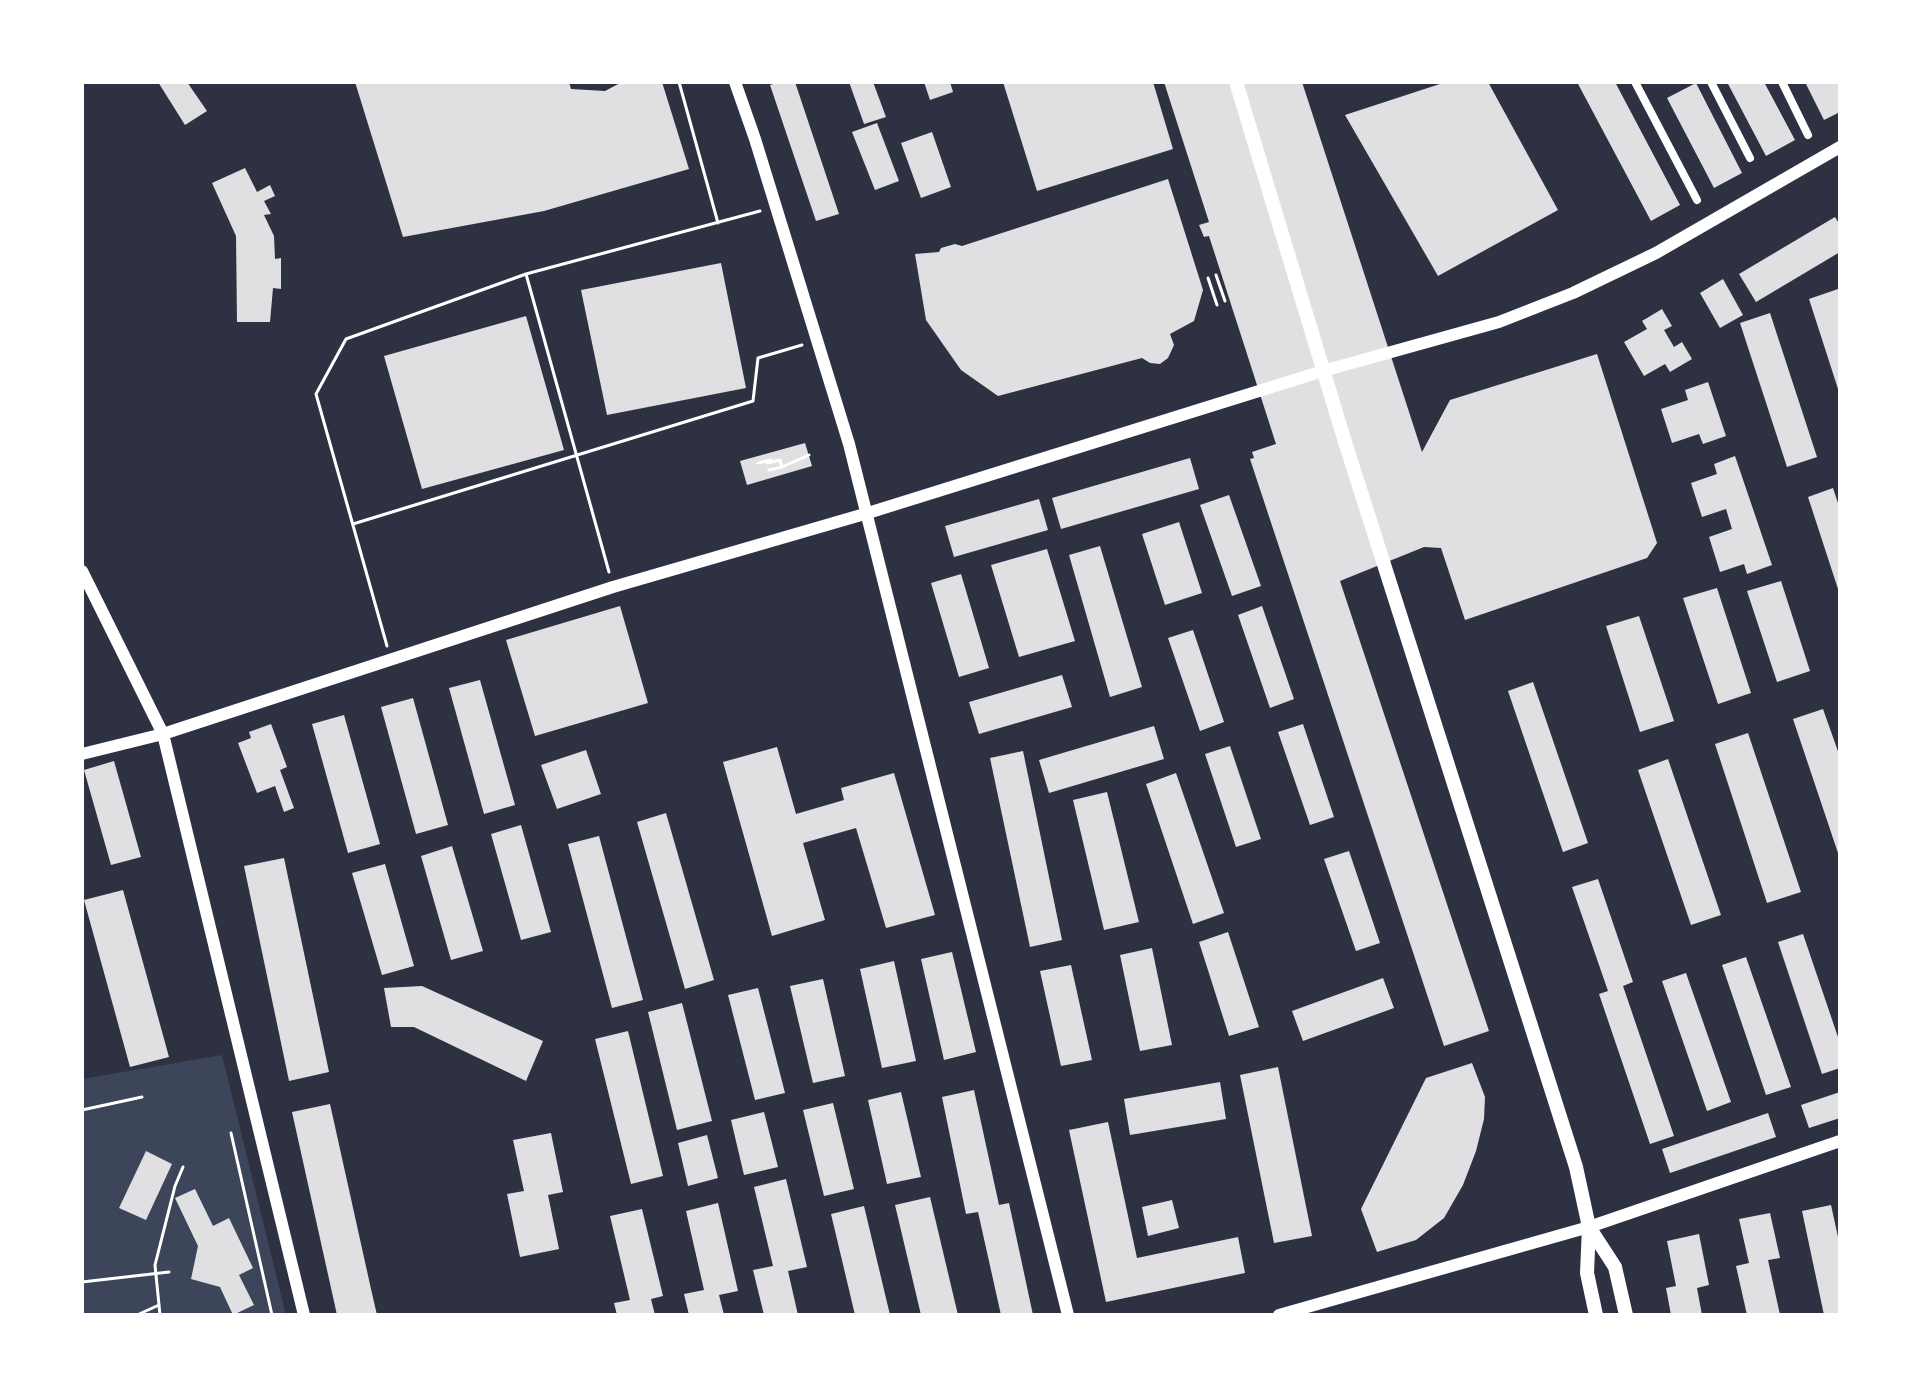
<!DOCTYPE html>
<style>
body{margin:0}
#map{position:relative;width:1922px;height:1397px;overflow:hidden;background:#2d3142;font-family:Commissioner,sans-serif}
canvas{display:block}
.frame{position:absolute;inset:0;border:84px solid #fff;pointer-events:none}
</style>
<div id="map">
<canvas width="1922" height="1397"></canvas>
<div class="frame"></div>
</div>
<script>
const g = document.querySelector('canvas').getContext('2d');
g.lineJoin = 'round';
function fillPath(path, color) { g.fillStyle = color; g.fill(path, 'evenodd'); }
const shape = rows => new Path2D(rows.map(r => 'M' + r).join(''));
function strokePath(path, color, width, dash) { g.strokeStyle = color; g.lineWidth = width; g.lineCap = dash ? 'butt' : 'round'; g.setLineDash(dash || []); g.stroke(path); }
const green = shape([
 [222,1055,286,1315,82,1315,82,1079]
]);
const building = shape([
 [158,82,187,82,207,111,185,125],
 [355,82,569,82,571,89,605,91,622,82,662,82,689,169,544,211,403,237],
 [780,82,795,82,839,214,816,221,770,85],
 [849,82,873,82,886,117,864,124],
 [924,82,950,82,953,92,930,100],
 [1003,82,1153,82,1173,149,1037,191],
 [1164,82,1302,82,1422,452,1450,400,1597,354,1657,543,1647,558,1465,620,1441,548,1424,547,1340,581,1489,1031,1444,1046,1250,459,1254,458,1252,452,1276,444,1209,236,1204,237,1199,225,1209,222],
 [1446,82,1488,82,1558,210,1438,276,1345,115],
 [1577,82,1615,82,1680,205,1651,221],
 [1727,82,1764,82,1795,140,1766,156],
 [1805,82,1840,82,1840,112,1824,120],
 [1696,83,1742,173,1714,188,1667,98],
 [877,123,899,181,875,190,852,132],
 [932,132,951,187,921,198,901,143],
 [245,168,257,192,270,185,275,196,264,201,271,214,264,215,274,236,275,259,281,258,281,289,273,288,270,322,237,322,236,236,212,183],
 [1168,179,1203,290,1194,321,1170,334,1174,345,1168,358,1160,364,1150,363,1142,358,998,396,961,370,926,320,915,254,939,252,941,248,955,244,962,246],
 [1835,217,1840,225,1840,252,1756,302,1739,274],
 [721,263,746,388,607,415,581,290],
 [1723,279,1743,315,1720,328,1700,293],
 [1838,289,1840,297,1839,392,1809,299],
 [1662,309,1672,326,1664,330,1674,347,1682,342,1692,359,1670,372,1665,364,1644,376,1624,342,1647,329,1642,321],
 [1770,313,1817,457,1787,467,1740,323],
 [526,316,564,450,422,489,384,356],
 [1708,382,1726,436,1703,444,1699,434,1672,443,1661,409,1688,400,1685,390],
 [805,443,812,466,747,485,740,461],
 [1735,456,1772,565,1747,574,1744,564,1720,572,1709,537,1732,529,1726,509,1702,517,1691,483,1717,474,1714,464],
 [1190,458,1199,489,1061,529,1052,498],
 [1833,488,1840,509,1839,592,1808,497],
 [1229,495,1261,586,1232,596,1200,505],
 [1039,499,1048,530,954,557,945,526],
 [1179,522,1202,593,1165,605,1142,534],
 [1100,546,1142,687,1110,697,1069,555],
 [1047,549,1075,641,1019,657,991,565],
 [961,574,989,668,959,677,931,583],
 [1781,581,1810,671,1777,682,1747,591],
 [1717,588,1751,693,1718,704,1683,598],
 [620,606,648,703,535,736,506,640],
 [1262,606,1294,699,1270,708,1238,615],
 [1639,616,1674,721,1640,732,1606,626],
 [1193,630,1224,722,1200,731,1168,638],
 [1062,675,1072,707,979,734,969,702],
 [480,680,515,805,484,814,449,688],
 [1533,682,1588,843,1563,852,1508,691],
 [413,698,448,825,416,834,381,707],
 [1823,709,1840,757,1839,856,1793,719],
 [344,715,380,844,348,853,312,724],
 [271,724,287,767,280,770,294,808,284,812,275,786,257,793,238,743,251,738,249,732],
 [1303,724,1334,817,1310,825,1278,732],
 [1154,726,1164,759,1049,793,1039,760],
 [1748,733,1801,892,1767,903,1715,744],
 [1230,746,1261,839,1236,847,1205,754],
 [777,747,796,814,844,800,841,788,894,773,935,915,886,928,856,828,803,843,825,920,772,936,723,762],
 [586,750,601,794,557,809,541,765],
 [1023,751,1062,940,1030,947,990,758],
 [1668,759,1721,915,1691,925,1638,770],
 [114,761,141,857,111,865,84,770],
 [1176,773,1224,913,1193,924,1146,784],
 [1107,792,1139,922,1104,930,1073,800],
 [666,813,714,980,685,989,637,822],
 [521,825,551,932,521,940,491,834],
 [599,836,643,1000,612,1008,568,844],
 [452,846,483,951,451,960,421,856],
 [1349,851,1380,943,1356,951,1324,859],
 [284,858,329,1072,289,1081,244,866],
 [385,864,414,966,382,975,352,873],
 [1598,879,1633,982,1623,986,1674,1136,1650,1144,1599,994,1608,991,1572,887],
 [123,890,169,1057,130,1067,84,900],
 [1228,932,1259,1027,1229,1036,1199,942],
 [1803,934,1840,1043,1840,1068,1822,1074,1778,942],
 [1152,948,1172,1045,1140,1051,1120,955],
 [952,952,976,1052,944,1060,921,959],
 [1746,957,1791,1087,1766,1095,1722,965],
 [894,961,916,1061,882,1068,860,969],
 [1071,965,1092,1060,1061,1066,1040,971],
 [1686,973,1731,1102,1707,1111,1662,981],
 [1383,978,1394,1008,1303,1041,1292,1011],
 [823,979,845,1076,813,1083,790,986],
 [422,986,543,1041,526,1081,414,1027,391,1027,384,988],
 [758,988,785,1093,755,1100,728,995],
 [682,1003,712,1121,677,1130,648,1012],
 [628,1031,663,1176,631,1184,595,1039],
 [1472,1063,1485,1097,1484,1119,1476,1151,1463,1185,1444,1218,1416,1240,1377,1252,1361,1209,1426,1078],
 [1278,1067,1312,1236,1274,1243,1240,1075],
 [1220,1082,1226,1119,1130,1135,1124,1099],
 [974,1090,999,1205,1009,1203,1033,1315,1001,1315,978,1212,966,1214,942,1097],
 [901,1092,921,1177,887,1184,868,1100],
 [1840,1092,1840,1118,1809,1128,1801,1105],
 [833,1103,854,1189,824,1196,803,1110],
 [330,1104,371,1289,377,1315,337,1315,333,1297,292,1112],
 [764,1112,778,1167,744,1175,731,1120],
 [1768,1113,1776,1137,1670,1173,1662,1149],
 [1108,1122,1137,1258,1238,1237,1245,1273,1106,1302,1069,1130],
 [551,1133,563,1192,548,1195,559,1249,520,1257,507,1194,524,1191,513,1140],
 [707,1135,718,1178,688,1186,678,1143],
 [146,1151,172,1164,146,1220,119,1208],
 [786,1179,807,1267,788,1271,798,1315,764,1315,753,1270,773,1266,754,1187],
 [195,1189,213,1226,229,1218,253,1268,239,1275,254,1305,233,1315,220,1287,191,1279,198,1246,175,1198],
 [930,1197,958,1315,921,1315,895,1205],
 [1172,1200,1179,1228,1148,1236,1142,1207],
 [718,1203,738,1291,719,1295,724,1315,689,1315,684,1294,704,1290,686,1211],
 [1831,1205,1840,1246,1840,1315,1824,1315,1802,1211],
 [864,1206,890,1315,855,1315,831,1214],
 [642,1209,663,1296,651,1299,655,1315,617,1315,614,1303,630,1300,610,1216],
 [1770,1213,1780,1258,1768,1260,1780,1315,1747,1315,1736,1266,1749,1263,1739,1219],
 [1699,1234,1709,1285,1697,1288,1702,1315,1671,1315,1666,1288,1676,1286,1667,1241]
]);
const path = shape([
 [679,82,718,223],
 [526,274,760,211],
 [1216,275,1225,301],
 [1208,278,1217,305],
 [758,463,771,460],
 [767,463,780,460,782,467,809,455],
 [769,470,782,467],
 [353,524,753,401,758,358,802,345],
 [387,646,316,394,346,339,526,274,609,572],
 [82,1110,142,1097],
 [231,1133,272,1315],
 [82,1282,169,1272],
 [137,1315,159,1305],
 [160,1315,155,1265,175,1186,183,1167]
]);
const minor = shape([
 [1635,82,1697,200],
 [1711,82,1750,158],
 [1782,82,1808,135]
]);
const tertiary = shape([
 [735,82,755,139,849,444,1068,1315],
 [82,571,163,734,304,1315],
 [82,754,163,734,613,587,868,513,1323,371,1499,322,1573,293,1656,253,1840,147],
 [1279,1315,1589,1227,1840,1141]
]);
const secondary = shape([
 [1236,82,1345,442,1576,1167,1589,1227,1587,1273,1596,1315],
 [1589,1227,1615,1267,1626,1315]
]);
fillPath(green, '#3c4559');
fillPath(building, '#e0e0e3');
strokePath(path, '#fff', 3);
strokePath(minor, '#fff', 8);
strokePath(tertiary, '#fff', 12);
strokePath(secondary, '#fff', 14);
</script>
